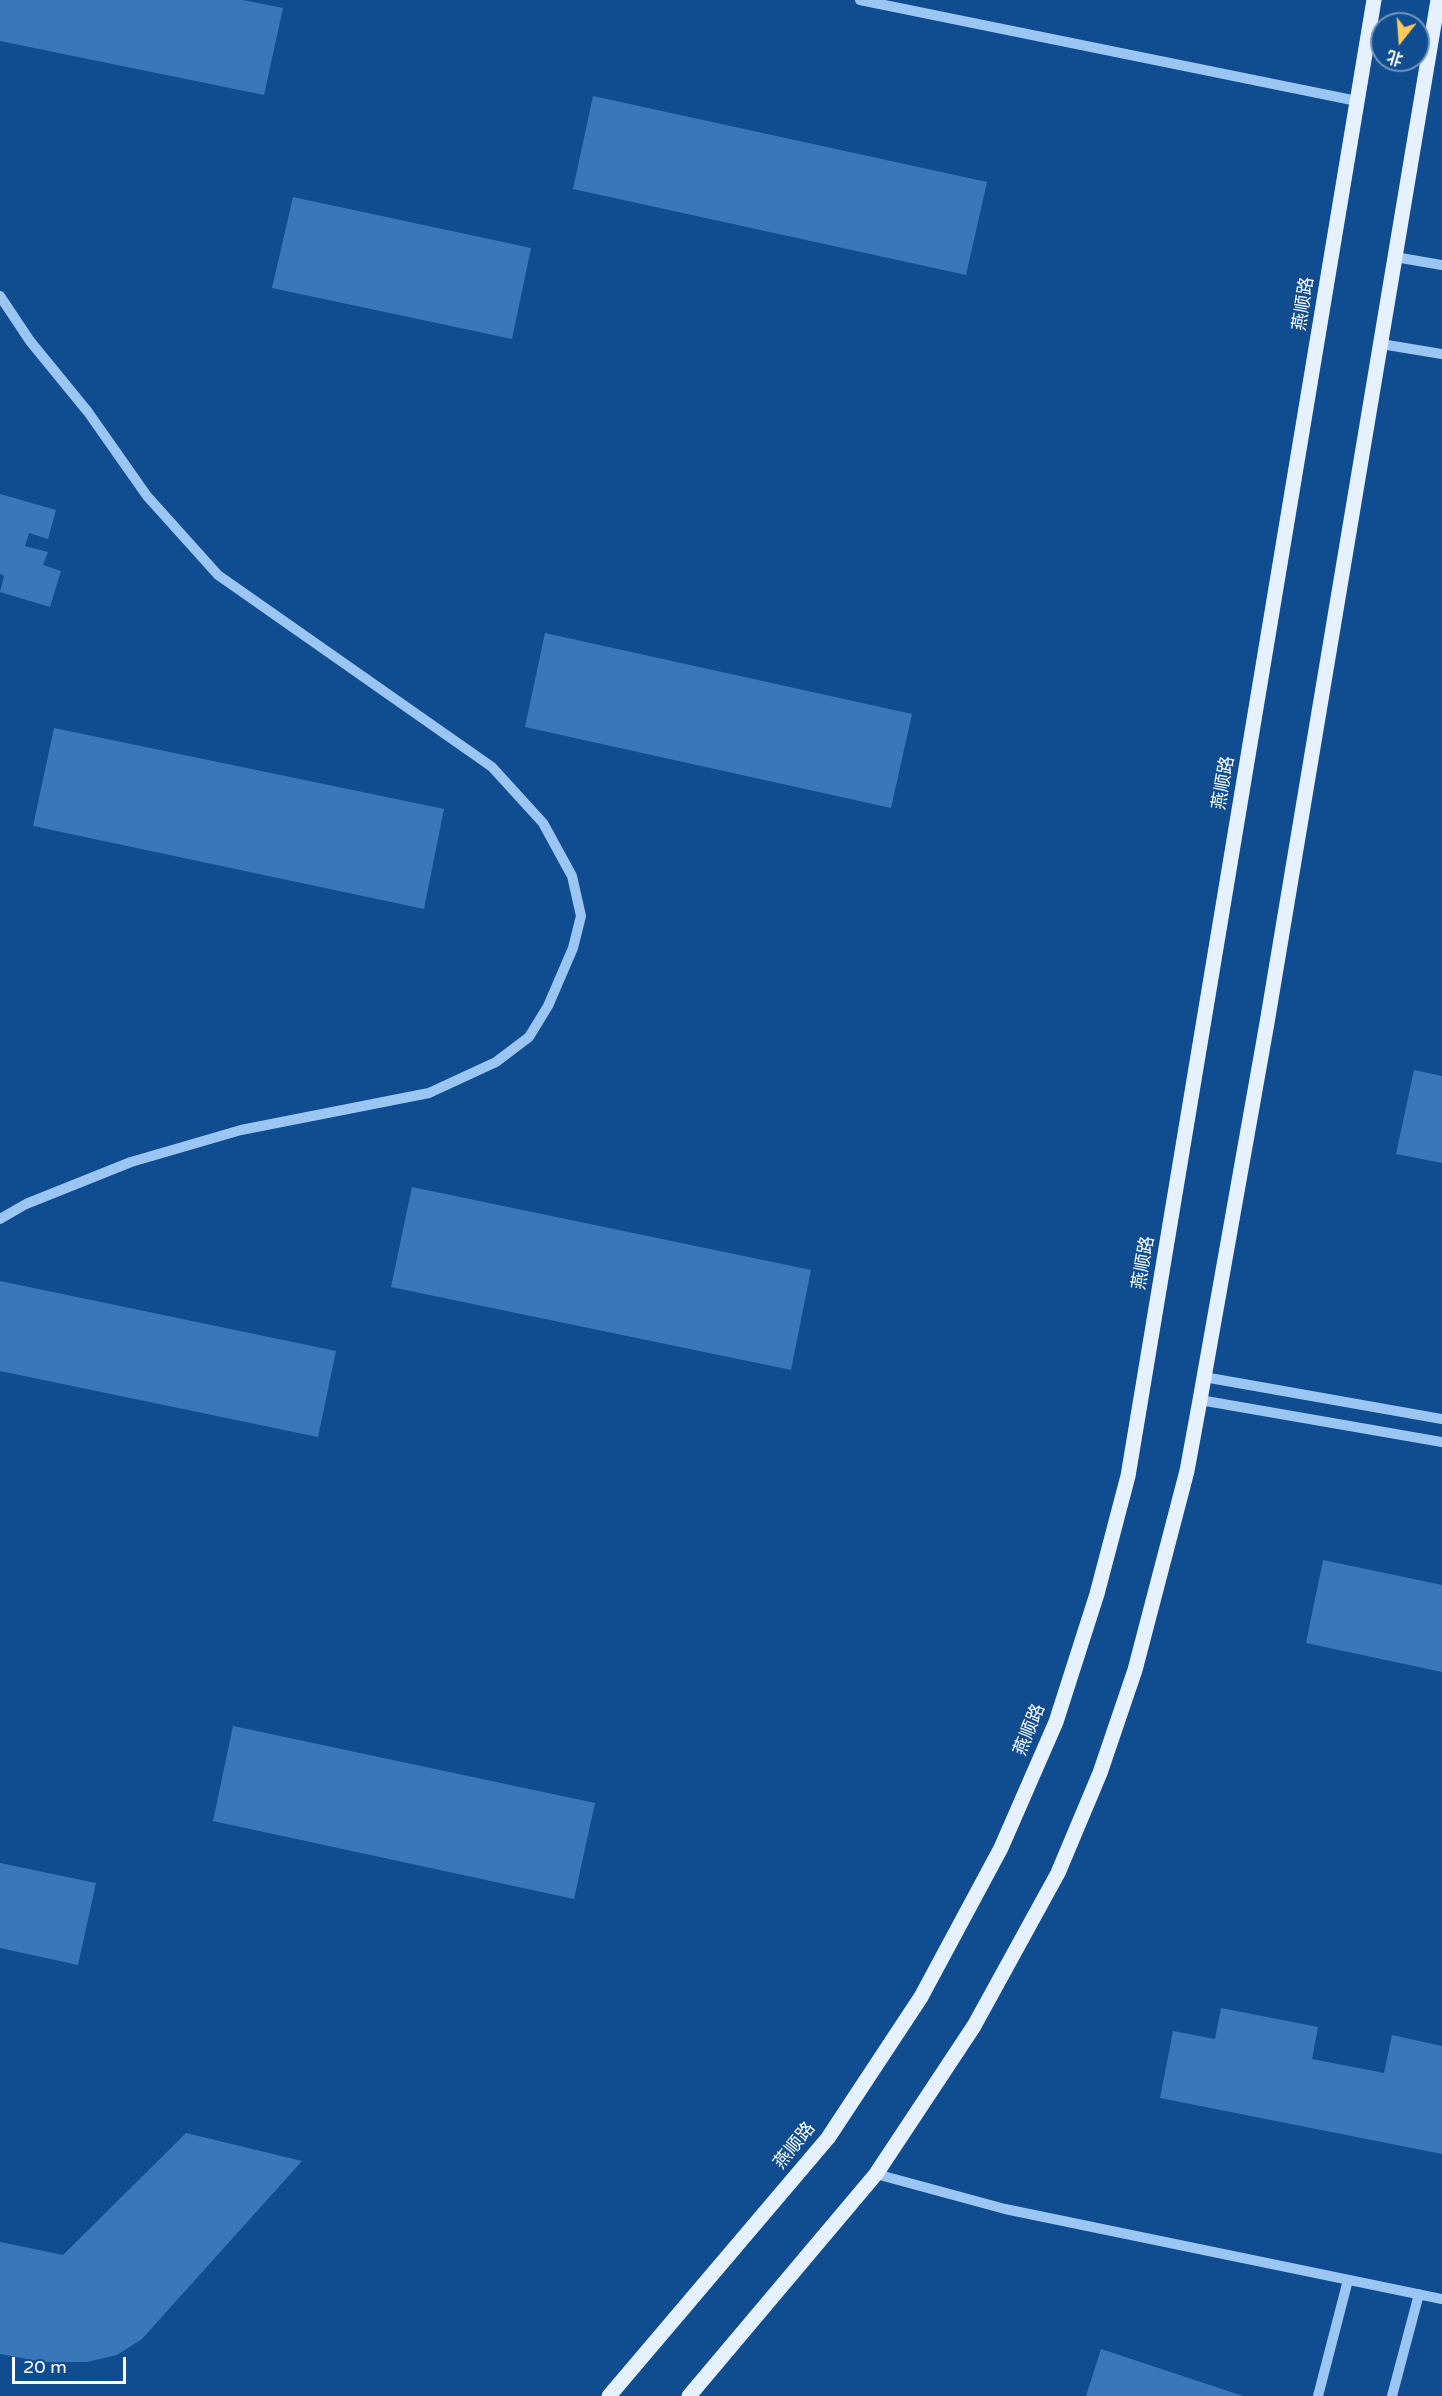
<!DOCTYPE html>
<meta charset="utf-8">
<style>
body{margin:0}
#map{position:relative;width:1442px;height:2396px;overflow:hidden;background:#104d90;font-family:"Varela Round","Noto Sans SC",sans-serif}
canvas{display:block}
.north{position:absolute;left:1370px;top:12px;width:60px;height:60px;box-sizing:border-box;background:#104d90;border:2px solid #7094bc;border-radius:50%;rotate:197deg;font-size:16px;font-weight:700;line-height:24px;text-align:center;color:#fff}
.north::after{content:'';display:block;margin:auto;width:21px;height:27px;background:#ffca5c;clip-path:polygon(50% 0,100% 100%,50% 72%,0 100%)}
.scale{position:absolute;left:12px;top:2357px;width:114px;height:27px;box-sizing:border-box;border:3px solid #fff;border-top:0;padding-left:8px;font-size:18px;line-height:21px;white-space:nowrap;color:#fff;-webkit-text-stroke:4px #104d90;paint-order:stroke}
</style>
<div id="map">
<canvas width="1442" height="2396"></canvas>
<div class="north">北</div>
<div class="scale">20 m</div>
</div>
<script>
const g = document.querySelector('canvas').getContext('2d');
g.lineJoin = 'round';
function fillPath(path, color) { g.fillStyle = color; g.fill(path, 'evenodd'); }
const shape = rows => new Path2D(rows.map(r => 'M' + r).join(''));
function strokePath(path, color, width, dash) { g.strokeStyle = color; g.lineWidth = width; g.lineCap = dash ? 'butt' : 'round'; g.setLineDash(dash || []); g.stroke(path); }
function write(font, color, halo, rows, align = 'center') {
  g.font = font + ' "Varela Round","Noto Sans SC",sans-serif'; g.lineWidth = 4.5; g.setLineDash([]); g.textBaseline = 'middle'; g.strokeStyle = halo; g.fillStyle = color; for (const [text, x, y, turn = 0] of rows) {
    g.save(); g.translate(x, y); g.rotate((+turn || 0) * Math.PI / 180); g.textAlign = isNaN(turn) ? turn : align; if (halo) g.strokeText(text, 0, 0); g.fillText(text, 0, 0); g.restore();
  }
}
const building = shape([
 [0,0,243,0,283,8,264,95,0,41],
 [593,96,987,182,966,275,573,189],
 [293,197,531,248,512,339,272,288],
 [0,494,56,510,48,539,29,533,25,546,48,552,43,565,61,571,50,607,0,592,4,576,0,574],
 [545,633,912,714,891,808,525,727],
 [54,728,444,809,424,909,33,826],
 [1414,1070,1442,1076,1442,1163,1396,1154],
 [412,1187,811,1270,791,1370,391,1287],
 [0,1281,336,1351,318,1437,0,1371],
 [1323,1560,1442,1585,1442,1672,1306,1643],
 [233,1726,595,1803,574,1899,213,1821],
 [0,1863,96,1883,78,1965,0,1948],
 [1221,2008,1318,2027,1312,2059,1384,2073,1392,2035,1442,2046,1442,2154,1160,2098,1173,2031,1215,2039],
 [186,2133,302,2161,142,2339,117,2355,87,2362,43,2362,0,2354,0,2242,63,2255],
 [1101,2349,1243,2396,1086,2396]
]);
const minor = shape([
 [860,0,1357,101],
 [1395,257,1442,265],
 [0,296,30,341,88,412,147,496,218,575,492,767,543,823,572,876,581,916,573,948,548,1006,529,1037,496,1062,429,1093,241,1130,131,1162,26,1204,0,1219],
 [1381,344,1442,354],
 [1204,1377,1442,1419],
 [1200,1400,1442,1442],
 [876,2174,1005,2209,1442,2299],
 [1318,2396,1348,2280],
 [1392,2396,1419,2294]
]);
const major = shape([
 [609,2396,828,2138,921,1997,1001,1848,1056,1722,1097,1594,1128,1476,1374,0],
 [689,2396,876,2174,974,2026,1058,1873,1100,1773,1135,1670,1187,1471,1200,1400,1267,1023,1438,0]
]);
const streetNames = [
 ["燕顺路",1304,304,-81],
 ["燕顺路",1224,783,-80],
 ["燕顺路",1144,1263,-80],
 ["燕顺路",1030,1730,-68],
 ["燕顺路",795,2146,-51]
];
fillPath(building, '#3977b9');
strokePath(minor, '#9bc6f3', 10);
strokePath(major, '#e6f1ff', 15);
write('18px', '#fff', '#104d90', streetNames);
</script>
